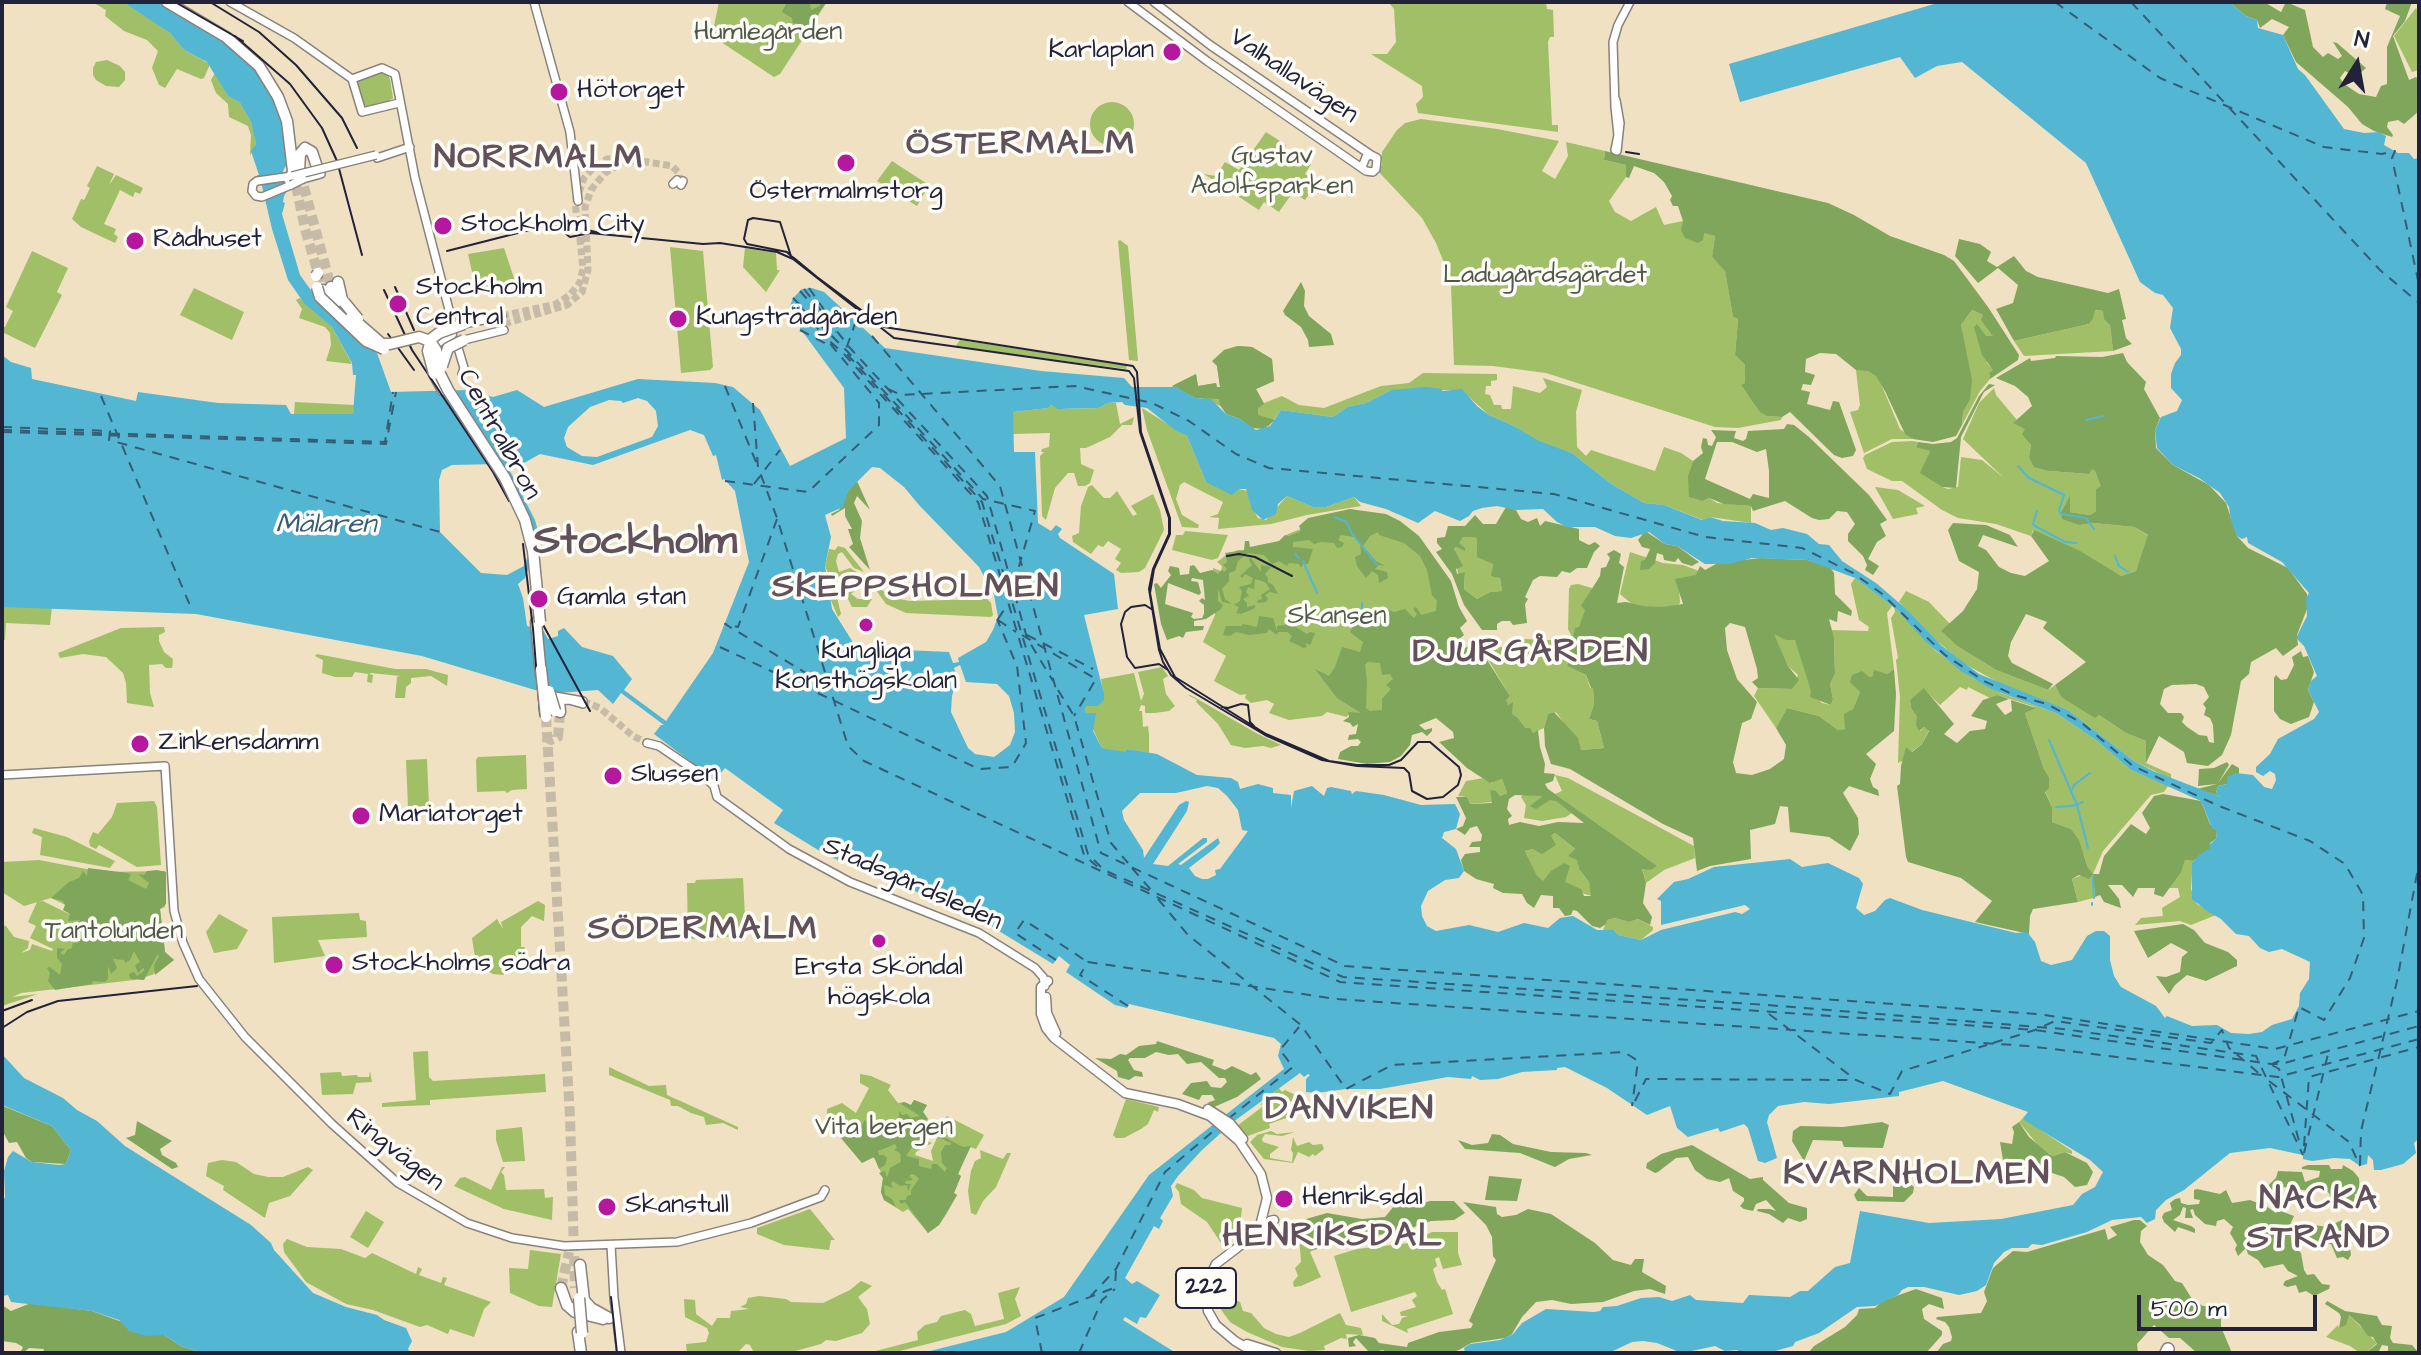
<!DOCTYPE html>
<meta charset="utf-8">
<style>
body{margin:0}
#map{position:relative;width:2421px;height:1355px;overflow:hidden;background:#efe1c2;font-family:"Architects Daughter",sans-serif}
canvas{display:block}
.frame{position:absolute;inset:0;border:4px solid #22223b;pointer-events:none}
.north{position:absolute;left:2317px;top:24px;width:80px;height:80px;-webkit-text-stroke:6px #fdfcf7;paint-order:stroke;rotate:11deg;font-size:22px;font-weight:700;line-height:32px;text-align:center;color:#22223b}
.north::after{content:'';display:block;margin:auto;width:28px;height:36px;background:#22223b;clip-path:polygon(50% 0,100% 100%,50% 72%,0 100%)}
.scale{position:absolute;left:2137px;top:1295px;width:180px;height:36px;box-sizing:border-box;border:4px solid #22223b;border-top:0;padding-left:10px;font-size:24px;line-height:28px;white-space:nowrap;color:#22223b;-webkit-text-stroke:6px #fdfcf7;paint-order:stroke}
</style>
<div id="map">
<canvas width="2421" height="1355"></canvas>
<div class="frame"></div>
<div class="north">N</div>
<div class="scale">500 m</div>
</div>
<script>
const g = document.querySelector('canvas').getContext('2d');
g.lineJoin = 'round';
function fillPath(path, color) { g.fillStyle = color; g.fill(path, 'evenodd'); }
const shape = rows => new Path2D(rows.map(r => 'M' + r).join(''));
function strokePath(path, color, width, dash) { g.strokeStyle = color; g.lineWidth = width; g.lineCap = dash ? 'butt' : 'round'; g.setLineDash(dash || []); g.stroke(path); }
function write(font, color, halo, rows, align = 'center') {
  g.font = font + ' "Architects Daughter",sans-serif'; g.lineWidth = 7; g.setLineDash([]); g.textBaseline = 'middle'; g.strokeStyle = halo; g.fillStyle = color; for (const [text, x, y, turn = 0] of rows) {
    g.save(); g.translate(x, y); g.rotate((+turn || 0) * Math.PI / 180); g.textAlign = isNaN(turn) ? turn : align; if (halo) g.strokeText(text, 0, 0); g.fillText(text, 0, 0); g.restore();
  }
}
const green = shape([
 [92,2,123,2,148,18,170,33,184,50,210,64,204,78,201,79,177,69,165,88,159,85,152,68,158,51,147,40,124,31,105,16,106,10],
 [719,2,827,2,780,74,774,77,712,36],
 [1388,2,1546,2,1547,9,1553,10,1554,37,1550,37,1548,42,1552,125,1558,125,1558,132,1418,113,1416,104,1423,97,1422,86,1371,54,1387,54,1396,42,1394,9],
 [2416,8,2419,14,2419,70,2412,72,2394,36],
 [107,60,120,66,125,72,125,80,119,87,106,86,96,80,93,75,93,68,96,62],
 [380,72,387,74,390,79,393,98,385,103,363,107,356,82,362,77],
 [215,73,228,96,240,103,251,122,256,144,250,156,251,135,248,126,229,117,228,104,216,93,211,80],
 '1090 124a22 22 0 1 1 44 0a22 22 0 1 1-44 0Z',
 [1421,119,1497,129,1559,141,1542,171,1555,179,1568,156,1566,142,1605,151,1604,160,1626,165,1626,177,1609,201,1615,212,1631,221,1656,207,1664,225,1683,221,1684,225,1715,236,1712,257,1725,270,1733,317,1738,319,1735,355,1745,365,1745,383,1743,388,1767,416,1782,417,1781,420,1738,428,1715,427,1546,373,1493,366,1454,365,1451,286,1443,270,1445,265,1436,243,1422,218,1378,171,1382,165,1382,152,1397,130,1405,123],
 [1266,132,1286,145,1285,148,1311,164,1305,174,1317,183,1305,200,1293,192,1279,212,1264,202,1259,210,1204,174,1216,176,1225,162,1239,170],
 [892,161,929,185,917,206,877,181],
 [97,166,114,174,109,185,116,175,143,188,140,194,135,192,133,197,120,190,104,224,116,229,114,234,118,237,115,243,81,227,72,219,81,199,84,200,90,188,87,186],
 [1120,240,1128,246,1138,361,1129,360,1118,241],
 [670,247,703,251,713,367,710,370,681,373],
 [504,248,516,284,499,286,493,290,476,290,468,254],
 [745,248,776,253,777,270,780,270,766,292,743,267],
 [32,251,68,268,57,292,62,295,35,348,2,332,2,327,5,327,13,311,6,307],
 [194,288,244,312,232,340,180,315],
 [300,298,332,327,352,364,326,361,331,345,330,333,325,327,299,318,302,309,296,300],
 [1972,310,1983,315,1994,336,1986,336,1987,363,1994,370,1989,373,1990,379,1980,391,1962,425,1963,412,1970,400,1961,325],
 [2094,310,2103,311,2110,325,2113,351,2024,356,2014,341,2089,324,2093,319],
 [960,340,1127,365,1126,369,955,347],
 [1238,346,1252,347,1272,359,1274,381,1256,389,1264,403,1282,396,1299,405,1324,408,1381,386,1409,383,1423,373,1497,374,1497,380,1491,381,1491,386,1486,386,1485,394,1490,395,1494,405,1501,405,1502,409,1511,409,1513,386,1540,393,1547,387,1543,378,1582,390,1576,412,1577,447,1586,456,1591,450,1655,471,1664,447,1681,453,1693,461,1688,475,1703,501,1709,498,1717,503,1751,506,1751,523,1710,517,1703,520,1664,505,1644,503,1610,483,1572,453,1539,442,1514,426,1489,415,1468,396,1455,390,1391,390,1366,403,1347,407,1333,417,1281,410,1269,426,1172,386,1196,374,1198,386,1216,383,1217,387,1220,387,1217,366,1224,350],
 [1874,367,1900,429,1913,439,1892,439,1864,453,1850,412,1858,410,1860,405,1856,370],
 [1994,388,1996,395,2017,420,2014,423,2025,428,2031,446,2029,457,2049,471,2089,474,2092,468,2095,471,2102,486,2096,489,2096,511,2090,515,2070,512,2070,497,2061,512,2079,525,2094,523,2134,527,2149,536,2136,571,2121,576,2033,530,2031,536,1996,524,1958,518,1942,510,1902,481,1892,481,1867,469,1863,458,1865,455,1892,442,1913,441,1918,442,1916,446,1930,451,1921,473,1942,487,1948,489,1958,487,1961,457,1982,460,2004,478,1963,439,1979,403],
 [295,402,354,405,353,415,294,414],
 [1107,403,1116,403,1120,424,1134,417,1132,425,1122,425,1110,437,1086,448,1080,448,1081,464,1094,470,1090,483,1085,486,1078,486,1074,473,1068,473,1055,488,1046,520,1042,516,1040,456,1044,452,1041,452,1042,449,1049,447,1050,433,1013,434,1013,412,1048,408,1050,405,1065,409,1099,408],
 [1142,408,1187,436,1206,482,1248,491,1250,503,1258,518,1266,520,1287,496,1313,507,1326,507,1354,497,1361,506,1307,515,1271,524,1218,529,1219,518,1209,517,1218,514,1223,502,1184,482,1180,485,1176,499,1182,515,1199,525,1198,528,1182,527,1147,430],
 [1092,485,1104,498,1110,498,1117,491,1133,516,1137,514,1131,506,1153,494,1160,510,1164,530,1145,568,1139,572,1121,573,1116,570,1121,563,1115,559,1121,549,1108,541,1103,547,1098,545,1091,554,1073,542,1072,536,1079,533,1081,506,1088,487],
 [1875,487,1898,490,1925,506,1916,508,1918,514,1893,519],
 [1314,524,1384,524,1444,576,1444,661,1427,668,1413,682,1388,717,1349,713,1347,717,1327,712,1322,716,1289,720,1269,713,1274,704,1267,700,1251,703,1245,698,1246,694,1240,695,1214,681,1226,656,1203,642,1215,615,1213,568,1221,571,1222,566,1217,562,1225,556,1238,550,1247,552,1273,546,1288,534],
 [1185,531,1228,535,1218,558,1212,560,1172,550,1176,535,1183,535],
 [1463,537,1477,538,1493,564,1492,570,1500,578,1502,591,1490,592,1477,599,1464,589,1465,573,1458,574,1454,549,1456,547,1464,550,1458,543],
 [838,546,845,548,864,572,854,568,842,552,838,554,836,561,839,572,850,568,868,579,868,588,859,587,851,594,858,599,872,599,867,607,852,607,846,595,842,576,837,577,833,581,841,614,838,617,830,598,829,575,825,566,829,549,835,550],
 [1630,552,1663,563,1683,565,1707,574,1679,587,1680,603,1678,605,1666,609,1633,605,1620,594],
 [1855,578,1892,606,1887,613,1894,669,1887,674,1882,673,1869,677,1855,686,1860,692,1845,729,1838,730,1819,716,1787,708,1776,728,1754,696,1758,688,1792,689,1798,675,1788,666,1773,633,1795,639,1816,697,1822,703,1831,705,1833,699,1830,684,1835,674,1834,638,1830,630,1868,631,1869,627,1859,620,1851,584],
 [1578,584,1592,588,1594,597,1604,607,1615,611,1572,637,1568,629,1569,589,1571,585],
 [873,586,899,599,910,601,987,599,991,603,993,615,991,617,906,613,886,604],
 [1906,591,1929,602,1950,624,1942,632,1957,646,1996,670,2048,690,2055,685,2061,697,2099,715,2126,733,2146,741,2146,763,2171,774,2171,779,2134,761,2068,710,2003,685,1963,663,1930,635,1899,602],
 [11,606,52,607,50,625,6,623,5,640,2,640,2,607],
 [1894,607,1936,651,1972,678,2001,693,2056,713,2096,740,2131,770,2168,786,2164,792,2151,795,2103,851,2093,874,2093,898,2078,902,2072,879,2082,875,2088,868,2084,855,2071,829,2052,822,2052,807,2045,791,2049,777,2044,769,2025,713,2035,707,1998,695,1992,699,1968,687,1967,690,1960,687,1940,705,1924,689,1910,700,1911,708,1917,717,1920,731,1924,727,1929,730,1922,744,1911,752,1906,748,1904,760,1898,763,1900,697,1896,660,1898,658,1891,618,1895,612],
 [164,627,165,632,159,635,159,641,164,652,173,659,172,668,166,668,162,664,149,665,150,693,154,707,127,703,126,683,123,673,106,657,83,654,60,658,58,653,121,628],
 [1484,638,1490,638,1511,655,1510,657,1517,660,1506,644,1521,639,1519,661,1521,663,1523,639,1572,641,1567,666,1586,675,1590,688,1593,688,1594,704,1589,719,1597,721,1604,748,1581,750,1557,713,1554,712,1548,714,1544,728,1533,733,1525,729,1518,718,1512,715,1512,703,1508,705,1505,700,1510,696,1481,648],
 [317,654,395,669,426,669,448,675,447,686,431,676,411,678,411,683,406,687,405,698,395,698,397,677,400,676,371,673,369,674,373,675,372,683,367,682,368,674,355,672,352,677,335,677,322,673,323,660,315,656],
 [1162,667,1168,676,1163,679,1166,694,1175,706,1169,711,1155,713,1145,713,1145,706,1141,705,1139,711,1142,711,1143,727,1148,726,1149,735,1149,753,1127,749,1125,753,1102,748,1085,713,1086,706,1104,700,1101,679,1134,673,1141,701,1144,694,1138,672],
 [1188,695,1190,695,1194,697,1256,733,1281,745,1271,748,1263,746,1245,748,1231,745,1218,724,1196,702,1197,700],
 [526,755,527,789,512,790,507,793,505,791,477,792,476,760,478,757],
 [427,759,429,806,408,807,406,760],
 [1555,775,1568,778,1694,846,1695,858,1664,870,1646,883,1642,868,1656,866,1555,794,1562,791],
 [1484,778,1492,783,1494,780,1502,779,1507,793,1500,796,1490,790,1493,802,1469,804,1467,797,1458,796,1466,781],
 [1531,785,1540,788,1572,813,1566,817,1542,821,1524,818,1526,805,1521,797],
 [154,801,157,807,161,865,137,867,99,845,96,849,90,846,89,841,93,832,98,834,112,817,117,803],
 [34,828,67,837,115,861,110,868,40,855,42,837,32,833],
 [1555,833,1576,850,1579,869,1589,882,1592,896,1542,882,1537,877,1525,851,1533,849],
 [39,860,102,872,165,871,165,907,160,909,165,952,174,960,152,975,134,980,21,993,12,997,38,994,2,1006,2,925,6,926,14,937,29,941,28,948,21,953,30,950,32,944,52,951,53,949,30,938,36,926,28,922,37,902,43,901,69,914,72,908,51,898,24,906,2,892,2,862],
 [2185,860,2193,861,2191,889,2197,904,2216,915,2191,925,2180,921,2135,925,2141,918,2163,916,2162,908,2180,897,2178,888,2169,888],
 [743,878,746,936,688,939,687,883,695,883,696,880],
 [538,901,545,905,544,921,532,916,521,927,521,947,525,947,521,963,503,975,493,974,482,968,475,957,472,938,497,919,503,929,501,922],
 [359,913,360,920,366,921,367,937,318,940,325,956,274,963,272,917],
 [219,914,248,930,237,949,214,953,206,932],
 [1615,918,1629,922,1638,919,1653,927,1653,930,1641,940,1618,935,1614,930,1603,930,1607,920],
 [428,1051,429,1077,433,1081,545,1074,546,1092,430,1100,430,1105,382,1107,382,1103,416,1100,413,1052],
 [609,1067,649,1086,666,1085,667,1095,738,1127,738,1130,723,1123,706,1125,704,1117,691,1113,678,1106,671,1106,670,1100,609,1075],
 [370,1071,372,1082,356,1083,353,1094,322,1095,320,1073,341,1072,342,1076,357,1075,358,1077,369,1077],
 [860,1074,871,1076,891,1085,888,1090,898,1103,904,1102,911,1105,914,1100,927,1105,923,1112,928,1119,927,1125,919,1137,932,1143,916,1152,915,1155,933,1161,931,1151,947,1116,984,1135,976,1149,970,1147,965,1157,958,1174,961,1176,954,1193,957,1195,947,1213,939,1225,928,1233,908,1209,903,1212,884,1200,881,1192,883,1178,877,1162,873,1157,862,1163,841,1138,836,1130,839,1126,834,1120,827,1119,827,1109,842,1103,856,1113,869,1088,860,1083],
 [1279,1088,1282,1092,1285,1090,1302,1098,1286,1103,1289,1117,1269,1124,1270,1128,1248,1136,1237,1126,1266,1104,1260,1105],
 [1126,1099,1159,1107,1158,1112,1154,1110,1148,1124,1141,1129,1124,1138,1116,1138,1113,1135],
 [2023,1118,2072,1151,2072,1154,2065,1152,2053,1156,2042,1150,2019,1122],
 [522,1127,525,1161,503,1162,496,1140,496,1130],
 [1271,1131,1277,1134,1295,1132,1282,1136,1265,1134,1262,1139,1263,1142,1279,1147,1270,1154,1270,1158,1292,1162,1293,1153,1291,1150,1293,1137,1297,1146,1309,1142,1313,1145,1322,1144,1324,1149,1315,1156,1313,1154,1309,1157,1298,1152,1293,1163,1264,1159,1250,1142,1257,1135],
 [980,1150,1003,1159,1007,1153,1011,1153,996,1187,983,1201,976,1215,971,1213,968,1191,971,1171,975,1161,981,1158],
 [222,1160,236,1162,254,1174,268,1177,283,1177,308,1167,313,1170,290,1196,269,1203,265,1218,223,1190,224,1186,206,1176,208,1163],
 [502,1167,505,1167,501,1172,504,1175,506,1190,544,1189,545,1198,553,1197,552,1220,504,1209,454,1186,460,1178,465,1177,491,1190],
 [1177,1183,1194,1190,1202,1198,1242,1208,1240,1226,1223,1246,1207,1222,1181,1204,1179,1192,1175,1187],
 [810,1209,835,1240,831,1240,829,1250,784,1245,757,1234,757,1228],
 [366,1211,384,1222,368,1248,350,1237],
 [1432,1232,1458,1232,1458,1253,1462,1265,1443,1269,1439,1257,1435,1259,1437,1266,1433,1269,1437,1282,1442,1290,1445,1289,1453,1314,1407,1329,1408,1333,1382,1321,1382,1314,1392,1325,1399,1324,1402,1318,1408,1316,1401,1316,1400,1312,1416,1307,1412,1300,1417,1296,1415,1292,1351,1312,1334,1256,1357,1249,1409,1243],
 [1299,1235,1304,1236,1314,1250,1310,1252,1321,1277,1301,1286,1294,1287,1293,1282,1298,1276,1295,1268,1301,1262],
 [287,1239,307,1247,341,1249,365,1258,372,1253,416,1274,418,1267,422,1269,419,1275,441,1283,443,1277,447,1278,444,1285,491,1302,484,1309,474,1337,450,1329,448,1334,427,1325,420,1327,373,1310,346,1304,306,1282,284,1252,283,1244],
 [530,1250,561,1254,552,1307,539,1306,510,1293,509,1268,528,1269],
 [1224,1273,1222,1286,1230,1298,1240,1302,1243,1311,1251,1313,1264,1328,1276,1334,1289,1337,1300,1333,1340,1313,1346,1325,1361,1328,1363,1335,1346,1334,1347,1339,1341,1338,1324,1346,1325,1350,1309,1351,1282,1347,1247,1332,1230,1322,1217,1304,1219,1280],
 [861,1281,872,1286,858,1297,867,1309,870,1324,862,1333,836,1341,826,1340,821,1344,788,1353,754,1353,750,1345,746,1344,737,1353,687,1353,686,1344,706,1342,709,1333,707,1328,685,1317,684,1299,695,1300,696,1314,712,1326,717,1318,730,1318,731,1311,749,1309,740,1307,746,1304,748,1298,759,1296,786,1299,791,1302,823,1303,850,1290],
 [1020,1287,1015,1299,1021,1316,1006,1324,892,1353,868,1353,918,1340,917,1332,925,1325,937,1322,941,1316,965,1310,971,1314,975,1326,1004,1319,998,1293],
 [2349,1315,2377,1343,2366,1353,2360,1353,2350,1346,2326,1337,2338,1325,2339,1328]
]);
const forest = shape([
 [787,2,810,4,811,10,820,6,820,2,826,2,806,33,803,31,804,25,793,23,792,18,782,12],
 [2229,2,2264,2,2281,12,2286,2,2305,10,2313,47,2323,57,2328,53,2338,59,2342,56,2333,42,2337,43,2366,68,2356,77,2345,71,2340,78,2344,84,2359,94,2376,97,2381,86,2387,84,2387,47,2400,16,2385,9,2387,2,2412,2,2405,21,2393,36,2409,80,2416,77,2419,80,2419,111,2404,124,2398,120,2388,122,2387,127,2393,135,2392,137,2374,131,2362,124,2348,107,2296,62,2283,35,2289,27,2272,19,2260,28,2257,20,2246,16],
 [1605,151,1828,203,1854,215,1890,236,1944,255,1954,261,1988,307,2019,355,2018,360,1990,379,1989,373,1993,370,1982,355,1974,327,1977,324,1986,336,1993,336,1981,320,1983,315,1972,310,1961,325,1972,380,1970,400,1963,412,1962,425,1956,436,1933,442,1913,439,1905,434,1885,391,1876,376,1868,371,1856,370,1836,354,1820,353,1806,359,1805,372,1815,375,1811,385,1803,384,1801,390,1810,392,1807,404,1830,410,1833,401,1839,402,1856,450,1853,456,1842,458,1834,455,1790,412,1782,417,1767,416,1760,412,1741,385,1745,383,1745,365,1735,355,1738,319,1733,317,1725,271,1712,257,1715,236,1704,233,1703,240,1698,243,1685,238,1681,230,1683,221,1678,206,1673,206,1670,200,1672,196,1664,182,1654,173,1634,166,1629,178,1626,177,1626,165,1604,160],
 [1959,239,1980,244,1991,252,1987,261,1997,267,2014,256,2026,271,2038,277,2108,293,2119,289,2126,319,2122,320,2126,338,2132,344,2113,351,2110,325,2104,319,2103,311,2095,310,2093,319,2089,324,2014,341,1996,309,2013,303,2018,285,1998,268,1978,283,1955,256],
 [1301,282,1305,291,1304,306,1309,316,1331,334,1334,345,1309,347,1308,340,1301,327,1285,315,1283,311],
 [1238,346,1252,347,1272,359,1274,381,1256,389,1264,404,1258,408,1258,415,1275,420,1264,429,1252,428,1240,419,1226,414,1220,405,1219,399,1195,398,1172,386,1196,374,1198,386,1216,383,1217,387,1220,387,1217,366,1212,361,1224,350],
 [2123,353,2127,362,2146,382,2144,389,2160,418,2155,430,2156,448,2173,465,2209,485,2226,503,2237,536,2248,548,2288,568,2307,594,2307,609,2297,635,2298,645,2283,656,2276,648,2251,662,2249,674,2241,681,2231,735,2222,755,2208,766,2187,763,2184,752,2159,736,2146,763,2146,741,2126,733,2099,715,2095,718,2061,697,2055,685,2086,662,2043,628,2047,622,2026,614,2011,642,2008,656,2012,663,2053,684,2048,690,1996,670,1957,646,1941,631,1963,611,1977,589,1979,572,1959,561,1948,530,1953,523,1986,525,2010,535,2018,547,1983,535,1978,546,1986,550,1999,567,2011,573,2025,576,2049,561,2031,536,2034,530,2080,551,2121,576,2136,571,2148,535,2134,527,2094,523,2079,525,2062,519,2061,512,2070,496,2070,512,2090,515,2096,511,2096,489,2101,486,2095,471,2092,469,2089,474,2049,471,2034,467,2029,457,2031,445,2022,434,2025,429,2013,423,2032,406,2028,397,2015,386,1996,378,2030,358,2031,361,2055,358,2056,356,2102,357],
 [2196,684,2204,687,2209,697,2203,704,2206,708,2204,715,2210,718,2213,725,2214,743,2209,742,2207,736,2199,735,2187,727,2182,722,2184,717,2181,713,2168,713,2160,704,2164,689,2172,685],
 [1989,384,1995,385,1984,392,1961,437,1956,488,1942,487,1920,473,1930,451,1916,447,1918,442,1933,444,1951,442,1957,438,1979,396],
 [1787,424,1794,425,1809,437,1869,495,1887,520,1880,524,1886,536,1877,542,1868,559,1879,566,1873,575,1865,570,1867,565,1863,556,1848,541,1848,534,1855,524,1847,512,1837,511,1829,519,1819,520,1812,518,1785,501,1753,511,1751,506,1724,504,1709,498,1703,501,1689,497,1688,475,1693,461,1703,453,1701,447,1703,438,1707,439,1708,445,1712,446,1716,437,1711,430,1736,431,1734,438,1743,441,1746,439,1748,431,1784,429],
 [1717,442,1732,442,1757,452,1766,449,1769,471,1769,498,1753,494,1750,499,1705,479],
 [857,481,870,510,857,496,854,503,862,521,860,538,870,570,849,547,853,544,848,529,852,529,845,516,845,508,832,516,831,514,839,510,848,491],
 [1506,507,1516,510,1521,519,1528,522,1537,518,1540,526,1545,521,1579,529,1579,540,1589,545,1595,542,1600,546,1594,552,1587,568,1577,568,1570,573,1562,571,1557,577,1540,576,1533,580,1525,597,1528,599,1525,604,1527,623,1513,625,1510,621,1502,621,1497,624,1497,630,1482,630,1464,605,1452,574,1436,552,1442,549,1437,543,1437,538,1445,537,1448,526,1465,526,1475,515,1483,524,1496,524],
 [1463,537,1477,538,1477,557,1493,564,1491,576,1500,578,1502,591,1490,592,1477,599,1464,589,1465,572,1457,574,1456,569,1463,566,1454,549,1456,547,1465,551,1465,548,1459,543],
 [1350,509,1386,514,1400,521,1419,536,1451,581,1459,607,1467,621,1460,628,1464,635,1458,640,1464,649,1476,640,1480,642,1480,649,1510,696,1506,700,1508,705,1513,702,1512,714,1518,718,1525,728,1530,728,1533,733,1538,730,1540,747,1545,764,1544,773,1555,774,1553,781,1545,784,1548,789,1657,866,1651,870,1642,869,1646,883,1643,903,1652,917,1650,925,1638,919,1629,922,1615,918,1607,920,1606,924,1600,928,1592,926,1577,911,1573,910,1571,915,1565,916,1559,908,1553,908,1553,896,1541,895,1534,908,1527,903,1522,894,1503,893,1493,888,1494,884,1476,879,1464,871,1461,860,1465,854,1480,852,1480,847,1469,847,1472,842,1481,841,1482,835,1477,826,1470,828,1465,835,1456,829,1463,826,1466,818,1456,797,1467,797,1470,804,1492,803,1490,790,1496,791,1500,796,1507,793,1502,779,1490,783,1467,768,1439,742,1454,738,1453,732,1436,718,1419,725,1425,730,1432,728,1432,731,1427,736,1422,732,1412,735,1410,745,1401,756,1390,762,1367,764,1338,759,1340,752,1351,746,1358,746,1361,742,1358,739,1348,740,1349,735,1356,734,1358,724,1353,727,1350,723,1343,721,1349,717,1348,712,1361,713,1337,698,1315,669,1329,676,1335,667,1342,647,1360,652,1363,642,1350,632,1357,619,1367,624,1378,615,1389,610,1394,612,1405,609,1414,618,1417,614,1413,609,1416,607,1421,615,1436,611,1437,601,1432,595,1427,570,1420,556,1404,543,1379,535,1378,532,1370,536,1363,546,1376,561,1385,566,1379,565,1375,569,1387,572,1388,578,1379,583,1378,575,1372,571,1366,578,1357,566,1355,557,1361,554,1360,544,1354,537,1341,535,1338,540,1344,543,1342,547,1337,548,1334,543,1321,542,1314,544,1309,540,1293,542,1293,547,1313,549,1308,564,1303,564,1301,568,1299,564,1289,563,1287,566,1279,561,1272,564,1264,555,1248,553,1238,561,1235,571,1229,573,1229,581,1222,589,1225,599,1232,604,1222,602,1218,588,1218,601,1223,605,1221,609,1206,619,1194,621,1194,626,1204,626,1203,630,1186,632,1183,638,1179,636,1167,640,1161,624,1154,584,1157,583,1161,588,1171,575,1168,571,1170,566,1179,568,1180,575,1189,574,1190,566,1194,565,1200,573,1212,570,1218,574,1222,570,1224,572,1227,569,1223,565,1227,562,1225,553,1244,550,1245,541,1249,541,1250,547,1279,541,1285,535,1289,536,1301,531,1299,526,1308,518],
 [1192,578,1203,580,1205,600,1202,598,1199,601,1204,605,1204,614,1202,618,1194,619,1191,617,1193,613,1165,604,1168,583,1199,595,1201,593,1198,582,1191,581],
 [1368,662,1380,663,1382,675,1390,674,1393,679,1386,685,1391,689,1382,699,1382,710,1370,711,1366,708,1367,681,1365,665],
 [1515,795,1543,796,1530,806,1536,809,1550,800,1556,801,1584,823,1558,822,1539,826,1520,822,1509,825,1508,819,1512,816,1507,809,1509,799],
 [1555,833,1575,849,1568,856,1577,860,1579,869,1589,882,1591,896,1584,896,1581,889,1565,882,1570,866,1564,863,1551,871,1543,881,1537,876,1525,851,1533,849,1542,854,1556,845,1551,836],
 [1645,531,1665,544,1677,546,1699,562,1692,566,1682,563,1678,558,1675,562,1664,560,1663,555,1657,553,1655,563,1649,569,1640,570,1641,561,1645,560,1650,549,1642,547,1638,540],
 [1614,550,1621,554,1619,563,1624,567,1617,603,1626,602,1643,606,1662,607,1683,604,1675,579,1696,575,1700,566,1705,570,1718,563,1760,558,1807,560,1830,567,1834,573,1835,594,1852,611,1851,616,1838,611,1837,622,1829,619,1834,638,1835,674,1830,684,1833,699,1831,705,1810,697,1811,691,1795,640,1786,640,1774,634,1788,666,1799,680,1792,689,1758,688,1752,682,1758,678,1757,669,1745,627,1730,623,1725,628,1727,650,1737,679,1757,702,1751,719,1742,723,1733,762,1736,773,1752,775,1770,769,1784,759,1786,745,1776,728,1787,708,1819,716,1838,730,1845,729,1844,714,1853,709,1860,692,1850,682,1852,675,1862,671,1869,677,1873,676,1874,670,1887,674,1894,669,1896,694,1894,731,1866,754,1876,764,1870,779,1873,787,1878,790,1879,796,1849,786,1843,793,1858,818,1859,834,1850,851,1829,837,1790,832,1788,807,1780,806,1775,824,1750,830,1751,859,1710,866,1697,871,1693,838,1663,824,1570,769,1551,764,1545,746,1544,728,1548,714,1554,712,1578,738,1581,750,1604,748,1597,721,1589,719,1594,704,1593,688,1591,688,1586,675,1567,666,1575,628,1579,627,1585,610,1581,606,1600,576,1601,568,1606,567,1610,558,1607,554],
 [1250,557,1261,572,1261,565,1271,567,1265,574,1268,578,1268,582,1273,585,1278,594,1270,592,1265,595,1268,599,1266,602,1257,603,1258,600,1262,599,1261,595,1270,589,1265,582,1255,579,1254,589,1248,587,1246,592,1249,596,1243,599,1247,603,1247,607,1255,605,1255,608,1241,614,1236,613,1239,607,1234,605,1240,601,1242,591,1239,587,1251,584,1253,578,1245,574,1242,578,1240,576,1252,565,1249,560],
 [1259,616,1273,618,1277,631,1277,626,1291,624,1307,634,1310,632,1315,633,1311,643,1310,645,1305,643,1307,647,1304,648,1289,641,1292,636,1287,632,1278,632,1277,635,1269,629,1267,633,1249,635,1236,632,1230,636,1223,635,1226,626,1241,626,1243,624,1257,627],
 [2301,651,2303,657,2308,656,2314,672,2308,690,2314,702,2309,717,2291,724,2280,719,2274,711,2274,678,2276,675,2281,680,2287,679,2294,665,2292,657],
 [1924,688,1954,724,1944,734,1957,743,1970,731,1985,729,1987,721,1971,716,1983,700,1998,695,2009,699,1996,704,2005,715,2012,711,2011,700,2036,708,2025,713,2044,769,2049,777,2049,788,2045,792,2052,807,2052,822,2071,829,2079,840,2088,868,2093,874,2099,874,2104,856,2131,824,2146,834,2150,828,2142,813,2154,796,2163,794,2201,801,2210,824,2217,831,2216,839,2210,843,2212,848,2193,861,2185,860,2181,872,2163,897,2154,894,2155,888,2138,888,2133,897,2122,885,2108,885,2119,899,2121,908,2104,902,2100,895,2095,897,2093,874,2089,879,2079,875,2072,879,2078,902,2033,909,2030,916,2029,934,1975,922,1992,901,1961,878,1908,862,1906,857,1897,786,1900,784,1901,766,1906,747,1912,752,1922,744,1929,731,1924,727,1919,731,1916,725,1917,717,1911,708,1910,700],
 [2227,762,2229,765,2218,783,2232,764,2239,768,2239,774,2228,780,2227,784,2218,786,2216,793,2222,797,2197,789,2217,784,2198,786,2199,769,2214,768],
 [88,868,128,873,131,875,128,880,146,889,149,883,138,874,144,875,147,871,157,870,166,872,166,904,160,909,165,952,174,960,155,975,154,965,159,956,157,955,144,980,131,979,129,975,131,973,134,972,137,976,145,970,143,968,138,973,135,965,140,962,134,951,130,960,125,963,124,960,114,959,112,956,117,968,111,974,108,966,108,979,105,982,93,981,92,984,55,990,48,981,50,973,47,968,50,967,60,975,62,964,57,958,57,948,65,949,60,953,64,955,68,949,71,949,73,943,78,943,76,936,79,939,81,933,76,933,76,924,80,920,68,921,70,914,63,910,65,905,63,901,51,898,69,882,79,878,83,871,87,876],
 [2183,924,2194,930,2205,943,2228,952,2237,960,2237,966,2206,981,2187,975,2175,985,2169,994,2156,976,2166,977,2180,972,2182,957,2188,952,2171,943,2148,958,2134,931],
 [1157,1041,1214,1060,1212,1065,1225,1070,1232,1066,1251,1075,1256,1072,1261,1079,1237,1097,1214,1107,1207,1103,1215,1100,1212,1095,1202,1095,1199,1100,1182,1094,1191,1083,1207,1081,1211,1087,1221,1088,1227,1082,1225,1078,1219,1078,1201,1062,1187,1064,1178,1054,1169,1055,1156,1052,1145,1058,1130,1058,1128,1060,1134,1070,1142,1072,1143,1077,1135,1076,1129,1080,1118,1077,1117,1071,1095,1058,1111,1059,1120,1054,1126,1055,1139,1046,1156,1044],
 [914,1100,927,1105,923,1112,928,1119,916,1123,925,1128,919,1137,927,1141,923,1146,916,1141,906,1156,919,1159,919,1166,931,1169,932,1164,937,1164,945,1172,947,1168,942,1163,941,1152,945,1145,951,1145,951,1143,938,1137,938,1134,963,1147,971,1146,958,1174,961,1176,954,1193,957,1195,939,1225,928,1233,905,1202,901,1204,899,1200,906,1200,907,1196,911,1195,911,1190,919,1179,915,1175,912,1174,909,1176,913,1180,905,1181,906,1184,911,1184,908,1191,907,1185,900,1186,893,1181,891,1184,893,1188,884,1185,885,1195,892,1199,896,1207,884,1200,881,1192,883,1178,879,1173,885,1171,887,1178,890,1168,901,1162,900,1153,894,1150,897,1148,895,1144,878,1151,879,1155,884,1155,887,1158,885,1165,879,1169,874,1157,862,1163,841,1138,851,1136,851,1127,863,1124,864,1120,879,1131,887,1131,896,1122,901,1127,903,1120,899,1118,899,1111,902,1115,907,1114,911,1118,920,1116,901,1104,904,1102,911,1105],
 [3,1106,52,1126,71,1150,66,1164,32,1162,26,1158,17,1142,9,1143,2,1130],
 [137,1121,172,1141,160,1149,162,1155,176,1163,178,1167,172,1169,126,1138,135,1135],
 [1882,1122,1889,1125,1883,1148,1844,1147,1842,1141,1813,1140,1804,1161,1792,1141,1793,1131,1800,1126,1843,1127],
 [2019,1122,2029,1137,2049,1154,2053,1156,2065,1152,2087,1163,2093,1172,2087,1185,2075,1187,2064,1177,2049,1172,2025,1168,2005,1171,2008,1162,2003,1160,2000,1142,2012,1144,2014,1132,2012,1127],
 [1492,1134,1500,1135,1513,1144,1551,1152,1586,1153,1592,1155,1569,1159,1555,1167,1520,1153,1465,1149,1458,1140,1472,1145,1488,1143],
 [1692,1145,1750,1179,1763,1177,1763,1180,1789,1203,1807,1208,1807,1219,1800,1222,1788,1218,1783,1223,1769,1214,1757,1211,1758,1209,1770,1209,1776,1211,1766,1200,1756,1204,1753,1211,1744,1209,1740,1206,1744,1201,1744,1198,1733,1191,1729,1178,1720,1182,1707,1179,1695,1170,1688,1157,1676,1158,1658,1172,1655,1173,1646,1168,1647,1163,1661,1154],
 [1893,1159,1899,1159,1902,1178,1914,1187,1913,1193,1904,1202,1857,1201,1854,1195,1859,1188,1867,1196,1893,1197],
 [2308,1165,2329,1165,2331,1169,2342,1169,2343,1165,2353,1171,2359,1178,2360,1194,2355,1194,2354,1204,2332,1203,2329,1193,2325,1190,2309,1191,2284,1187,2280,1196,2261,1192,2276,1178,2278,1171,2302,1172,2305,1182,2319,1177,2320,1171,2302,1169,2302,1167],
 [1489,1176,1522,1179,1517,1201,1485,1200],
 [2197,1189,2220,1194,2226,1190,2232,1203,2250,1200,2266,1206,2276,1213,2278,1210,2294,1216,2289,1227,2292,1243,2301,1253,2304,1270,2307,1275,2314,1274,2322,1284,2330,1285,2329,1289,2314,1296,2306,1291,2299,1293,2296,1285,2287,1287,2283,1285,2285,1281,2298,1276,2288,1271,2283,1264,2264,1268,2258,1260,2248,1254,2246,1248,2238,1256,2235,1249,2237,1245,2230,1233,2233,1227,2224,1219,2217,1221,2216,1226,2205,1224,2195,1215,2193,1209,2190,1210,2193,1218,2185,1218,2186,1208,2183,1207,2180,1215,2173,1220,2191,1226,2195,1229,2195,1233,2178,1227,2175,1232,2164,1222,2162,1217,2164,1213,2172,1210,2170,1203,2175,1199,2180,1198,2181,1203,2188,1205,2199,1204,2200,1200,2194,1199,2194,1190],
 [1399,1200,1410,1200,1420,1204,1430,1201,1454,1201,1465,1213,1454,1220,1431,1221,1400,1232,1347,1239,1314,1250,1301,1229,1301,1226,1305,1228,1309,1223,1306,1219,1327,1213,1362,1219,1385,1217],
 [1463,1202,1496,1207,1497,1214,1502,1217,1516,1215,1528,1209,1551,1214,1595,1243,1613,1260,1631,1265,1635,1259,1644,1259,1642,1272,1666,1286,1665,1294,1650,1289,1634,1291,1603,1302,1571,1304,1552,1300,1536,1302,1522,1317,1512,1334,1505,1338,1471,1343,1459,1350,1448,1353,1387,1353,1383,1350,1370,1353,1356,1338,1353,1342,1356,1346,1349,1347,1348,1338,1359,1335,1375,1338,1379,1343,1407,1347,1408,1343,1439,1332,1471,1328,1473,1324,1469,1321,1496,1260,1493,1256,1492,1237,1486,1225],
 [2134,1220,2140,1220,2147,1226,2141,1231,2140,1242,2148,1255,2163,1265,2175,1281,2182,1283,2192,1299,2203,1306,2209,1306,2215,1316,2221,1319,2221,1327,2232,1353,2197,1353,2180,1338,2169,1338,2154,1325,2137,1344,2138,1353,1936,1353,1943,1344,1951,1341,1952,1337,1949,1327,1945,1322,1936,1319,1937,1317,1981,1313,1987,1301,1984,1292,1993,1268,2013,1251,2027,1252,2105,1229,2108,1240,2117,1235,2110,1227],
 [2342,1220,2349,1242,2351,1255,2348,1260,2343,1257,2337,1258,2331,1244,2311,1244,2302,1237,2310,1232,2308,1224,2327,1227],
 [1916,1289,1942,1298,1944,1309,1929,1304,1922,1309,1924,1319,1942,1331,1942,1335,1926,1353,1808,1353,1814,1346,1845,1327,1857,1315,1859,1309,1875,1308,1882,1301],
 [2327,1301,2345,1311,2377,1316,2382,1325,2392,1326,2390,1338,2393,1343,2412,1345,2419,1353,2388,1353,2388,1346,2382,1345,2378,1353,2366,1353,2377,1344,2373,1337,2368,1336,2360,1325,2349,1315,2346,1325,2339,1328,2341,1317,2339,1313,2325,1304],
 [31,1303,92,1311,158,1335,164,1335,181,1346,203,1353,43,1353,44,1349,29,1348,23,1353,20,1353,23,1347,16,1343,2,1341,2,1305,11,1311]
]);
const water = shape([
 [123,2,164,2,218,34,261,71,281,115,288,162,283,171,288,189,284,196,283,202,285,203,282,214,300,275,313,293,377,353,391,392,467,390,493,397,517,390,544,407,638,379,715,383,733,387,760,410,790,466,846,438,844,388,791,316,790,306,793,298,802,289,812,288,824,292,885,348,1041,371,1124,378,1132,387,1177,387,1195,398,1211,399,1226,414,1240,419,1256,430,1270,426,1281,410,1333,417,1347,407,1366,403,1391,390,1427,387,1442,389,1442,391,1462,389,1478,407,1489,415,1514,426,1539,441,1572,453,1610,483,1644,503,1664,505,1702,520,1710,517,1723,521,1755,523,1771,530,1783,528,1807,534,1819,544,1829,545,1842,561,1876,583,1904,607,1942,646,1979,674,2068,710,2134,761,2153,771,2221,797,2216,793,2218,786,2227,784,2227,777,2236,773,2253,775,2264,787,2272,789,2276,780,2275,774,2270,771,2263,776,2256,772,2256,767,2270,754,2278,739,2314,719,2319,712,2308,690,2311,681,2317,676,2304,646,2296,638,2307,616,2306,598,2309,593,2282,562,2248,543,2247,537,2242,539,2237,536,2231,521,2229,507,2220,493,2199,478,2173,465,2157,448,2155,430,2161,417,2177,411,2182,400,2171,388,2171,374,2175,363,2181,355,2181,349,2170,328,2173,308,2163,295,2155,293,2140,282,2086,163,1962,62,1937,66,1915,78,1900,57,1740,102,1729,64,1941,2,2229,2,2246,16,2257,20,2258,28,2283,35,2298,69,2305,75,2344,129,2364,133,2379,132,2386,136,2384,145,2398,153,2409,153,2414,159,2419,158,2419,1138,2414,1143,2416,1153,2403,1164,2381,1170,2374,1170,2373,1160,2368,1155,2367,1164,2360,1166,2350,1159,2334,1158,2312,1161,2303,1159,2303,1155,2270,1148,2230,1153,2184,1190,2166,1200,2156,1210,2155,1219,2147,1223,2141,1217,2112,1220,2087,1232,2042,1245,2032,1244,2028,1248,2012,1248,2004,1252,1994,1263,1986,1285,1977,1291,1959,1295,1924,1287,1908,1287,1902,1290,1898,1295,1875,1306,1857,1307,1819,1333,1795,1342,1793,1346,1775,1351,1740,1353,1737,1350,1725,1351,1715,1346,1682,1353,1657,1343,1643,1341,1632,1342,1613,1351,1594,1353,1465,1353,1464,1348,1470,1344,1500,1340,1513,1334,1522,1323,1546,1309,1594,1312,1600,1311,1603,1307,1617,1306,1641,1298,1659,1297,1672,1301,1690,1295,1696,1300,1743,1303,1749,1295,1790,1297,1800,1291,1808,1291,1835,1267,1850,1263,1860,1211,1929,1223,2001,1219,2073,1205,2082,1194,2095,1187,2103,1172,2090,1160,2024,1120,2023,1118,2028,1112,1943,1081,1899,1092,1899,1096,1829,1104,1804,1102,1778,1106,1769,1115,1767,1122,1777,1158,1765,1163,1758,1161,1748,1128,1744,1124,1720,1132,1718,1128,1688,1137,1677,1128,1670,1106,1647,1115,1607,1088,1565,1067,1557,1068,1557,1070,1522,1072,1498,1079,1480,1080,1472,1076,1471,1079,1448,1077,1380,1089,1346,1089,1316,1093,1306,1092,1306,1079,1310,1075,1308,1074,1304,1077,1300,1073,1233,1122,1201,1151,1178,1176,1171,1186,1173,1196,1160,1218,1163,1221,1159,1229,1154,1226,1125,1278,1132,1284,1137,1281,1160,1295,1146,1318,1140,1317,1137,1324,1125,1317,1123,1320,1176,1353,922,1353,1006,1332,1064,1297,1149,1175,1284,1069,1278,1056,1281,1044,1274,1038,1129,1004,1127,1008,1115,1005,1066,972,1070,965,1059,956,1053,964,971,914,828,856,774,823,783,810,725,768,715,780,654,734,661,725,664,725,621,693,613,704,598,690,557,693,535,690,422,656,196,614,2,607,2,355,11,362,31,368,32,379,136,401,138,392,218,403,286,405,291,414,353,414,356,375,353,375,352,363,332,327,304,303,288,280,272,229,261,182,258,182,257,175,259,175,251,151,256,144,251,122,240,103,228,96,207,62,184,50,170,33],
 [638,398,647,401,656,411,658,426,652,437,597,457,582,456,567,447,564,438,568,427,590,407,609,400,621,401,623,403],
 [1122,402,1125,405,1147,408,1175,430,1187,436,1206,482,1232,495,1239,489,1246,489,1252,510,1263,520,1276,514,1278,504,1287,496,1313,507,1326,507,1354,497,1360,502,1386,509,1418,523,1435,511,1460,521,1469,516,1473,511,1482,508,1497,506,1516,510,1543,509,1557,522,1567,527,1595,527,1615,536,1631,538,1649,532,1665,544,1677,546,1705,564,1730,564,1752,558,1807,560,1855,578,1896,609,1926,642,1961,671,1991,689,2056,713,2096,740,2131,770,2201,801,2212,828,2217,831,2216,839,2209,845,2211,848,2200,854,2192,863,2192,899,2207,911,2221,919,2236,934,2249,936,2260,948,2269,952,2282,949,2310,962,2309,979,2300,993,2299,1006,2292,1019,2272,1025,2262,1032,2249,1034,2231,1033,2217,1025,2192,1026,2167,1016,2165,1018,2156,1006,2121,987,2114,976,2110,960,2110,936,2104,931,2096,931,2087,936,2072,960,2051,965,2041,961,2035,942,2027,932,2016,933,1922,910,1890,898,1885,900,1875,911,1864,915,1856,908,1863,884,1859,878,1828,863,1802,867,1790,859,1714,867,1688,879,1674,882,1657,899,1661,901,1661,925,1745,905,1750,909,1742,914,1735,912,1661,930,1641,940,1618,935,1614,930,1597,930,1573,916,1560,918,1548,928,1524,923,1498,932,1469,925,1436,931,1427,926,1422,916,1421,906,1428,891,1445,880,1459,878,1464,871,1456,849,1442,838,1444,832,1456,829,1460,814,1455,804,1421,805,1384,795,1356,791,1352,794,1351,791,1331,787,1327,788,1324,796,1312,786,1294,791,1291,808,1291,795,1273,793,1273,788,1258,784,1240,789,1238,782,1231,778,1197,775,1157,754,1127,749,1125,752,1102,748,1093,731,1096,713,1085,713,1086,706,1098,706,1104,700,1104,694,1084,615,1118,609,1114,574,1060,538,1058,534,1062,529,1056,525,1051,531,1038,523,1035,452,1014,452,1013,412,1048,408,1051,405,1058,409,1099,408,1107,403],
 [690,430,704,435,713,456,716,455,722,480,724,479,735,491,749,562,713,653,666,721,624,690,632,679,613,656,582,647,564,628,558,631,558,636,548,639,543,630,527,626,523,598,518,584,525,578,535,551,539,549,540,538,535,520,510,471,540,454,593,465],
 [498,464,533,544,524,566,507,575,481,573,440,532,439,480,442,470,452,465],
 [872,467,880,468,904,487,919,505,979,567,994,595,998,617,993,630,986,642,958,658,959,662,953,663,949,652,880,649,854,644,832,609,825,566,831,537,825,515,843,507,848,491],
 [960,665,966,682,997,684,1009,696,1014,713,1015,732,1010,745,994,757,975,754,968,748,951,712,952,696,957,678,954,668],
 [1207,786,1218,788,1227,796,1238,810,1242,830,1248,831,1220,869,1215,870,1216,875,1208,879,1202,879,1195,876,1189,868,1215,848,1220,843,1218,838,1181,865,1178,864,1207,842,1207,838,1203,838,1168,866,1153,864,1187,811,1189,802,1186,801,1179,805,1144,858,1143,850,1124,820,1122,811,1140,793,1176,793],
 [2,1054,24,1078,63,1098,77,1110,97,1121,125,1146,251,1225,271,1243,274,1250,313,1293,346,1307,377,1315,384,1320,406,1328,412,1341,408,1349,410,1353,203,1353,181,1346,164,1335,146,1336,129,1331,119,1320,92,1311,19,1303,11,1302,8,1295,2,1296,2,1202,5,1197,4,1171,8,1157,13,1151,32,1162,59,1165,66,1164,71,1150,52,1126,2,1105]
]);
const stream = shape([
 [2086,420,2103,416],
 [2018,466,2029,478,2064,495,2059,511,2061,514,2086,518,2094,529],
 [2037,511,2033,524,2035,526,2065,542,2076,543],
 [1334,517,1347,522,1351,532,1377,565],
 [1295,554,1299,558],
 [2115,556,2119,566,2128,572],
 [1303,561,1317,593],
 [1362,610,1362,603],
 [2049,740,2077,805,2088,848],
 [2072,790,2074,785,2090,773],
 [2056,807,2072,806,2083,802],
 [2093,877,2093,881],
 [2093,882,2094,898],
 [2092,905,2092,903]
]);
const ferry = shape([
 [2055,2,2160,78,2324,147,2382,154,2395,151,2392,158,2419,285],
 [2131,2,2380,270,2419,303],
 [809,288,836,327],
 [804,289,850,348,987,496,1027,638,1053,681],
 [800,291,836,332],
 [793,298,847,351,983,499,1035,511,1011,594],
 [790,306,843,353,978,502,1084,855,1099,868],
 [801,307,819,330],
 [856,321,845,352,982,502,1088,854,1104,870,1343,977,1767,1005,2063,1029,2256,1056,2303,1155],
 [800,330,832,347],
 [872,336,1000,486,1101,853,1345,966,2038,1014,2275,1049,2419,1011],
 [725,386,756,462],
 [888,389,901,395,1075,386,1152,403,1189,421,1236,454,1269,468,1554,494,1705,537,1802,548,1853,573,1881,593,1945,655,1984,681,2014,695,2047,704,2082,723,2133,766,2219,806,2310,841,2345,864,2363,895,2364,938,2350,978,2324,1020,2299,1007,2284,1059,2272,1064],
 [101,396,192,610],
 [753,403,758,467,777,518,848,746,864,761,1340,982,2035,1030,2271,1064,2281,1064,2419,1026],
 [2,427,110,431,109,440,440,532],
 [2,430,385,442,393,392],
 [2,432,386,444,396,392],
 [725,481,808,492,879,425,879,403,828,341],
 [754,484,780,450],
 [777,519,738,627,725,624,829,687],
 [998,619,1008,604],
 [998,620,1016,632],
 [1022,635,1096,679,1074,716],
 [1027,635,1093,669],
 [720,647,979,769,1012,767,1026,743,1017,666,997,619],
 [1058,690,1074,716,1111,843,1128,863],
 [1132,868,1152,891],
 [1158,899,1188,935,1301,1025,1346,1089,1392,1065,1624,1052,1638,1061,1632,1106],
 [1056,960,1015,933,1024,920,1086,961],
 [1128,1006,1080,975,1088,962,1336,999,2028,1046,2278,1077,2419,1039],
 [1769,1014,1856,1080,1890,1094,1902,1071,1987,1045],
 [1993,1043,2035,1030,2055,1021,2211,1043,2222,1030,2229,1048,2261,1075],
 [2272,1065,2279,1069,2301,1148],
 [2269,1081,2349,1142,2360,1166],
 [1635,1101,1646,1079,1854,1080],
 [1228,1119,1293,1067,1280,1050,1299,1027],
 [2304,1146,2309,1077,2419,1047],
 [2304,1153,2329,1050],
 [2360,1165,2361,1131,2397,981,2419,863],
 [1116,1271,1115,1286,1118,1286],
 [1090,1297,1116,1269,1165,1172,1217,1128],
 [1042,1353,1035,1318,1119,1286],
 [1079,1353,1102,1300,1115,1289]
]);
const secondaryTunnel = shape([
 [581,244,575,204,584,178,594,167,607,159,634,157],
 [502,316,556,304,570,295,580,282,583,269,580,239],
 [504,324,567,305,582,292,588,270,585,207,591,190,605,173,623,162,641,161,672,166,679,173,680,181],
 [583,701,600,708,633,736,647,743]
]);
const trunkTunnel = shape([
 [293,171,305,229,323,290],
 [300,172,331,287],
 [546,717,570,1116,575,1288],
 [544,736,551,740,558,737,560,712],
 [561,1288,569,1252]
]);
const secondary = shape([
 [230,2,294,38,352,79],
 [534,2,570,132,578,201],
 [1128,2,1207,61,1366,171,1373,172,1376,169,1377,158,1371,155,1366,157,1362,167],
 [1154,2,1210,45,1371,155],
 [352,79,382,68,395,74,415,178,454,329],
 [352,79,362,112,399,103],
 [1616,100,1620,123,1617,151,1615,150,1618,135,1615,107,1613,42,1618,25,1630,2],
 [377,158,410,147],
 [286,177,291,185,262,197,256,196,252,191,253,184,257,181,292,176,291,173],
 [303,179,321,174,319,167],
 [673,184,677,180],
 [681,185,683,181],
 [464,324,502,316],
 [464,340,504,330],
 [456,341,464,368,462,374],
 [549,695,583,701],
 [554,701,569,700,583,704],
 [647,743,659,746,705,777,714,786,717,797,789,849,850,882,979,933,1035,968,1043,977,1045,986],
 [2,775,165,766,174,911,183,943,199,979,245,1037,332,1124,398,1183,467,1223,512,1238,564,1246,677,1242,751,1223,821,1197,825,1190],
 [611,1245,614,1298,621,1353]
]);
const primary = shape([
 [1048,981,1041,987,1041,1014,1046,1028,1054,1038,1125,1093,1178,1104,1210,1116,1239,1141,1261,1174,1267,1198,1260,1226,1250,1238,1216,1264,1208,1280,1206,1294,1208,1311,1216,1325,1235,1341,1255,1353],
 [1046,997,1047,1013,1056,1033],
 [1208,1109,1230,1123,1243,1139],
 [1255,1240,1270,1221,1274,1220],
 [1247,1344,1276,1353]
]);
const trunk = shape([
 [167,2,226,37,259,66,278,97,287,121,293,171],
 [299,170,300,154,305,148,312,152,317,167],
 [338,282,343,304],
 [331,287,340,304],
 [323,290,343,312],
 [443,390,434,374,431,351,437,342,451,334],
 [536,622,541,676],
 [559,701,560,712],
 [580,1265,584,1300,591,1308,609,1318],
 [561,1288,567,1305,575,1312,603,1319],
 [578,1332,581,1353]
]);
const motorway = shape([
 [2166,1353,2168,1349]
]);
const tram = shape([
 [1626,152,1639,154],
 [549,223,576,219,588,230,599,233],
 [447,251,553,224,570,237,590,233,703,244,720,243,777,252,793,259,894,338,1129,371,1134,378,1140,432,1169,518,1169,534,1153,569,1149,589,1159,650,1163,662,1171,675,1186,688,1265,735,1322,760,1357,766,1404,768,1409,773,1412,791,1427,799,1443,797,1458,785,1461,775,1459,767,1430,742,1418,742,1401,760,1389,765,1357,765,1329,761,1266,734,1175,677,1160,649,1150,593,1154,569,1170,534,1170,518,1141,432,1137,372,1133,366,884,327,817,277,794,258,791,256,787,252,747,244,744,239,748,220,753,218,780,222,790,253,791,256,793,259],
 [1153,610,1145,605,1131,607,1125,612,1121,624,1127,657,1135,668,1159,664,1168,670],
 [1222,707,1228,708,1241,704,1248,705,1250,722,1254,726]
]);
const rail = shape([
 [175,2,243,41],
 [210,2,259,32,296,65,342,118,357,148],
 [235,36,290,84,322,128,337,161,362,255],
 [395,287,414,330],
 [384,290,412,350,493,472,509,501],
 [388,334,414,370],
 [523,544,533,629,540,715],
 [1227,556,1239,554,1255,557,1292,576],
 [541,621,590,711],
 [2,1011,32,1000],
 [2,1028,27,1012,58,1001,197,986],
 [611,1297,617,1353]
]);
const secondaryBridge = shape([
 [292,176,376,155],
 [291,185,303,179]
]);
const trunkBridge = shape([
 [316,276,318,273],
 [317,287,320,297,366,341,384,349],
 [344,302,358,319],
 [351,317,382,344,390,344,419,337,430,341,436,350,439,370],
 [442,366,448,348,464,340],
 [434,374,428,351,431,339,439,333,464,324],
 [440,374,448,390,505,478,525,520,533,551,540,622],
 [541,669,546,717],
 [549,691,555,711],
 [579,1298,582,1333]
]);
const markers = [
 [1172,52,10,"#b5179e"],
 [559,92,10,"#b5179e"],
 [846,163,10,"#b5179e"],
 [443,226,10,"#b5179e"],
 [135,241,10,"#b5179e"],
 [398,304,10,"#b5179e"],
 [678,319,10,"#b5179e"],
 [539,599,10,"#b5179e"],
 [866,625,8,"#b5179e"],
 [140,744,10,"#b5179e"],
 [613,776,10,"#b5179e"],
 [361,816,10,"#b5179e"],
 [879,941,8,"#b5179e"],
 [334,965,10,"#b5179e"],
 [1284,1199,10,"#b5179e"],
 [607,1207,10,"#b5179e"]
];
const shields = [
 [1206,1288,60]
];
const shieldNames = [
 ["222",1206,1288]
];
const parkNames = [
 ["Humlegården",768,34],
 ["Gustav",1272,158],
 ["Adolfsparken",1272,188],
 ["Ladugårdsgärdet",1545,277],
 ["Skansen",1337,618],
 ["Tantolunden",114,933],
 ["Vita bergen",884,1129]
];
const poiNames = [
 ["Karlaplan",1154,52,"right"],
 ["Hötorget",577,92],
 ["Östermalmstorg",846,193,"center"],
 ["Stockholm City",461,226],
 ["Rådhuset",153,241],
 ["Stockholm",416,289],
 ["Central",416,319],
 ["Kungsträdgården",696,319],
 ["Gamla stan",557,599],
 ["Kungliga",866,653,"center"],
 ["Konsthögskolan",866,683,"center"],
 ["Zinkensdamm",158,744],
 ["Slussen",631,776],
 ["Mariatorget",379,816],
 ["Stockholms södra",352,965],
 ["Ersta Sköndal",879,969,"center"],
 ["högskola",879,999,"center"],
 ["Henriksdal",1302,1199],
 ["Skanstull",625,1207]
];
const streetNames = [
 ["Valhallavägen",1293,77,34],
 ["Centralbron",498,435,61],
 ["Stadsgårdsleden",912,885,24],
 ["Ringvägen",394,1151,38]
];
const waterNames = [
 ["Mälaren",326,526]
];
const districtNames = [
 ["ÖSTERMALM",1021,146],
 ["NORRMALM",539,160],
 ["SKEPPSHOLMEN",916,589],
 ["DJURGÅRDEN",1531,654],
 ["SÖDERMALM",703,931],
 ["DANVIKEN",1350,1111],
 ["KVARNHOLMEN",1917,1176],
 ["NACKA",2319,1201],
 ["STRAND",2319,1240],
 ["HENRIKSDAL",1333,1238]
];
const townNames = [
 ["Stockholm",635,544]
];
fillPath(green, '#a0bf67');
fillPath(forest, '#80a65c');
fillPath(water, '#53b6d2');
strokePath(stream, '#53b6d2', 2);
strokePath(ferry, '#365d77', 2, [10, 8]);
strokePath(secondaryTunnel, '#c6bba7', 7, [7, 3.5]);
strokePath(trunkTunnel, '#c6bba7', 10, [10, 5]);
strokePath(secondary, '#88827e', 10);
strokePath(primary, '#88827e', 11);
strokePath(trunk, '#88827e', 13);
strokePath(motorway, '#88827e', 14);
strokePath(secondary, '#fff', 7);
strokePath(primary, '#fff', 8);
strokePath(trunk, '#fff', 10);
strokePath(motorway, '#fff', 11);
strokePath(tram, '#22223b', 2);
strokePath(rail, '#22223b', 2);
strokePath(secondaryBridge, '#88827e', 10, []);
strokePath(trunkBridge, '#88827e', 13, []);
strokePath(secondaryBridge, '#fff', 7);
strokePath(trunkBridge, '#fff', 10);
for (const [x, y, r, color] of markers) { const dot = new Path2D(); dot.arc(x, y, r, 0, 2 * Math.PI); g.fillStyle = color; g.fill(dot); strokePath(dot, '#fdfcf7', 3); }
for (const [x, y, w] of shields) { const box = new Path2D(); box.roundRect(x - w / 2, y - 20, w, 40, 6); g.fillStyle = '#fdfcf7'; g.fill(box); strokePath(box, '#22223b', 2); }
write('bold 24px', '#22223b', null, shieldNames);
write('26px', '#4e594a', '#fdfcf7', parkNames);
write('26px', '#22223b', '#fdfcf7', poiNames, 'left');
write('26px', '#22223b', '#fdfcf7', streetNames);
write('italic 28px', '#365d77', '#fdfcf7', waterNames);
g.letterSpacing = '2px';
write('bold 34px', '#62515b', '#fdfcf7', districtNames);
g.letterSpacing = '0px';
write('bold 42px', '#62515b', '#fdfcf7', townNames);
</script>
